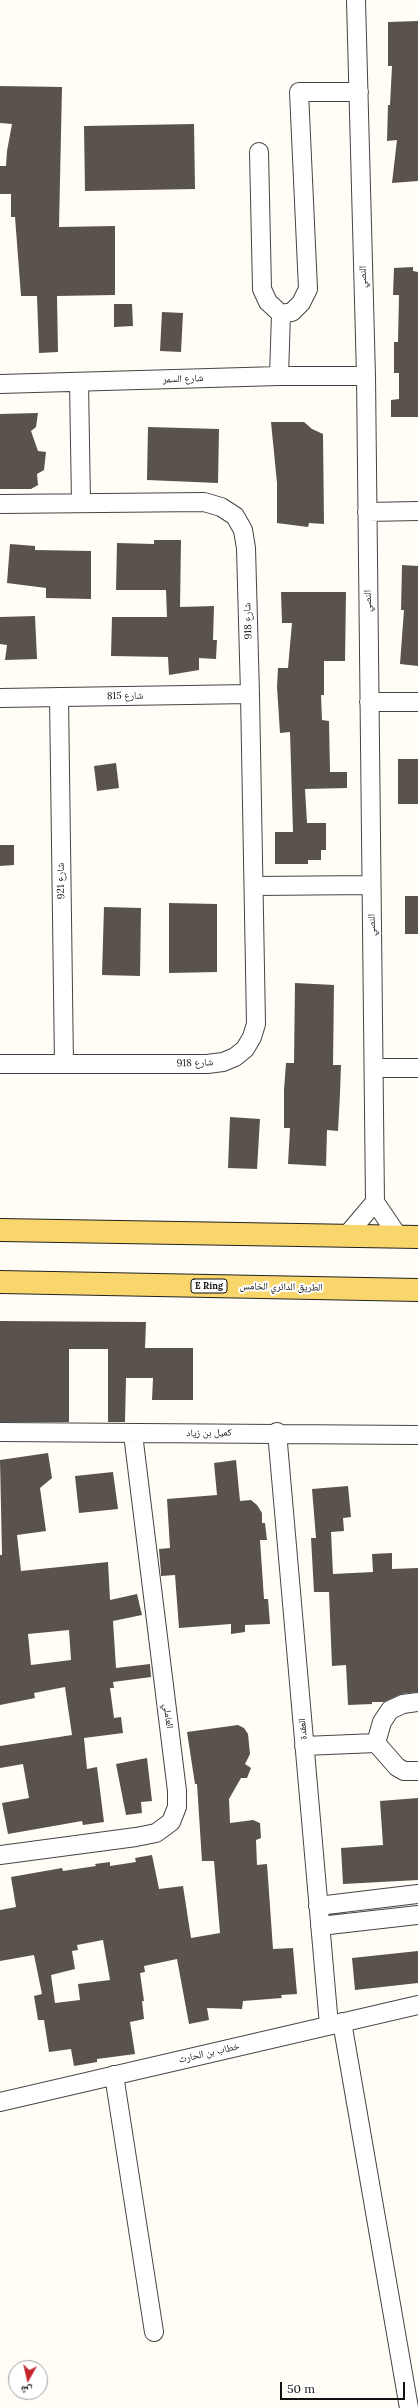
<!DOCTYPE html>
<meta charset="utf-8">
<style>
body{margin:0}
#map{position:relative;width:418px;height:2408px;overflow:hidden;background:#fffdf5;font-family:Lora,"Noto Naskh Arabic",serif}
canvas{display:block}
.north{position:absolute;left:8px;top:2360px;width:40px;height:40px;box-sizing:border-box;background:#fff;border:1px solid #a0a0a0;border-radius:50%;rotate:188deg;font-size:11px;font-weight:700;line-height:16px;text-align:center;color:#111}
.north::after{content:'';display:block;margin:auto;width:14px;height:18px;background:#c4262e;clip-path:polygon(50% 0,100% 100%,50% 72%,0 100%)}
.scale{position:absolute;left:280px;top:2382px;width:125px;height:18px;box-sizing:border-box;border:2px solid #111;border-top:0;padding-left:5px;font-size:12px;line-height:14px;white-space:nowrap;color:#111;-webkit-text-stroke:3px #fff;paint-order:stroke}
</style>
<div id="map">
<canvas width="418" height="2408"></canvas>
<div class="north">ش</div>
<div class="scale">50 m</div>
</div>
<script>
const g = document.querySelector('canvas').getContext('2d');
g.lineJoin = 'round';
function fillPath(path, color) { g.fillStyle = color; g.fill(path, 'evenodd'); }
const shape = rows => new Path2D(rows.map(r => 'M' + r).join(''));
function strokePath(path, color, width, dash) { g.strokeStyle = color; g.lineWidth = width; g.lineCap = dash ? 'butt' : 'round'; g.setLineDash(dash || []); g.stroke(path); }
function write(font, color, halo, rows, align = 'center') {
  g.font = font + ' Lora,"Noto Naskh Arabic",serif'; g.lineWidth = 4; g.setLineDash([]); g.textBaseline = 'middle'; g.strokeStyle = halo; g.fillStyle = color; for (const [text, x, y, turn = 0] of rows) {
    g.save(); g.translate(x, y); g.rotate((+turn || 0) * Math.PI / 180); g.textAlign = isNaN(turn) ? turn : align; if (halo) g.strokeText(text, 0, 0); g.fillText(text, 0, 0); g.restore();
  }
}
const building = shape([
 [418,21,418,181,392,183,397,140,387,141,388,105,390,105,392,66,388,66,388,22],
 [0,86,62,87,59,227,115,226,115,295,57,296,58,352,39,353,37,296,21,296,15,217,11,217,11,194,0,194,0,166,6,166,7,151,12,124,0,123],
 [194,124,195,189,85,191,84,126],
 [413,267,413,271,418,272,418,417,391,417,391,400,399,399,399,373,394,373,394,342,398,342,399,295,393,295,394,268],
 [114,304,132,304,133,326,114,327],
 [162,312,183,313,181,352,160,351],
 [38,413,36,427,31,431,38,451,46,452,44,470,37,474,38,485,31,489,0,489,0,414],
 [271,422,304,422,312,429,323,434,324,524,309,523,308,527,277,523,277,483],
 [148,427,219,429,218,483,147,480],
 [154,540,181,540,180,607,214,606,213,640,217,640,216,659,199,658,199,670,169,675,168,657,111,656,112,617,167,617,166,590,116,590,117,543,154,544],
 [10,544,35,546,35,550,91,551,91,599,46,598,46,588,7,583],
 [402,565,418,566,418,666,400,664,404,610,401,610],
 [281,592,346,592,345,661,324,661,324,695,321,695,322,720,329,721,330,772,347,772,347,788,305,789,307,823,326,823,326,850,321,850,321,860,308,860,308,864,275,864,275,832,293,832,290,732,280,733,277,687,278,668,288,668,292,623,282,623],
 [35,616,37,659,5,660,7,645,0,644,0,617],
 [398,759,418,759,418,804,398,804],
 [116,763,119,788,97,791,94,766],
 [0,845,14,845,14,865,0,866],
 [405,896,418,896,418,934,405,934],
 [169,903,217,904,217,972,169,973],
 [104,907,141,908,140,976,102,975],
 [295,983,334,985,333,1065,341,1065,340,1093,338,1131,327,1130,326,1166,288,1164,290,1128,284,1128,284,1090,286,1063,294,1063],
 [230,1117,260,1119,257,1169,228,1168],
 [0,1321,146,1322,145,1348,193,1348,193,1400,152,1400,153,1378,126,1378,125,1422,108,1422,108,1349,69,1349,69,1422,0,1422],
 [48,1453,52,1478,40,1488,46,1531,17,1535,21,1571,108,1562,110,1600,137,1594,142,1615,113,1621,116,1668,150,1664,151,1677,113,1682,114,1688,110,1688,114,1718,121,1717,123,1733,84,1738,87,1769,97,1767,104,1822,83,1825,82,1821,8,1834,2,1803,29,1798,23,1764,0,1768,0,1746,72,1735,65,1687,34,1693,35,1698,0,1705,0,1555,2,1555,0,1460],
 [69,1630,71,1660,31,1665,28,1634],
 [236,1460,240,1501,251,1500,257,1505,262,1513,262,1523,265,1523,267,1540,260,1540,264,1599,268,1599,270,1624,245,1625,245,1632,231,1634,231,1624,179,1628,175,1575,161,1576,161,1573,159,1549,170,1548,167,1499,217,1495,214,1463],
 [113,1472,118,1509,79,1513,75,1476],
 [348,1486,351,1517,343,1518,344,1531,331,1532,333,1574,373,1572,372,1554,392,1553,392,1569,418,1568,418,1692,401,1694,384,1702,372,1702,372,1704,348,1705,346,1665,332,1666,329,1592,314,1592,311,1538,316,1538,312,1489],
 [238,1725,244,1728,248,1734,250,1754,245,1764,251,1768,247,1778,241,1778,229,1799,230,1823,253,1820,260,1823,261,1838,256,1840,257,1865,267,1864,273,1949,293,1948,297,1994,281,1995,282,1998,243,2001,242,2009,207,2008,209,2020,189,2024,177,1959,144,1966,145,1972,140,1973,144,2001,142,2001,144,2019,130,2022,135,2054,97,2059,97,2062,74,2066,71,2049,49,2052,44,2020,38,2020,34,1996,42,1994,34,1955,0,1961,0,1910,16,1907,11,1877,62,1868,63,1871,96,1866,95,1864,110,1862,110,1866,136,1862,135,1858,152,1855,159,1889,183,1886,191,1938,220,1933,214,1861,202,1861,197,1784,195,1784,187,1732],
 [103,1940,110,1980,78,1984,80,2000,55,2003,51,1975,75,1969,72,1951,78,1950,77,1945],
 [147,1758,152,1801,141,1802,142,1813,126,1815,116,1764],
 [418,1798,418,1880,343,1884,341,1848,383,1845,380,1801],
 [418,1951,418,1983,355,1990,352,1958]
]);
const minor = shape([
 [356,0,366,376,375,1202,398,1236],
 [259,152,262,289,268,302,281,314,279,376],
 [281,314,292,312,301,303,308,289,299,92,359,92],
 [79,382,81,503],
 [0,384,279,376,366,376],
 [0,504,204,502,221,507,235,516,243,530,246,548,250,694,256,1024,252,1037,245,1049,235,1057,223,1062,207,1064,0,1064],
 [367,512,418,511],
 [59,697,64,1064],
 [0,698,250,694],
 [369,702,418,702],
 [254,886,371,885],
 [375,1068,418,1068],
 [347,1235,375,1202],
 [0,1432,418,1435],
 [277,1432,329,2025],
 [376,1743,382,1722,390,1710,403,1704,418,1702],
 [376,1743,397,1767,404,1771,418,1771],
 [304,1746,376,1743],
 [0,1855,136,1837,156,1833,171,1822,177,1807,177,1791,133,1434],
 [318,1906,418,1894],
 [320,1926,418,1915],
 [342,2022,409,2408],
 [114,2075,154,2332],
 [0,2102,418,2005]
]);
const major = shape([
 [0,1230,418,1237],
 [0,1282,418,1290]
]);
const shields = [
 [209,1286,36]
];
const shieldNames = [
 ["E Ring",209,1286]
];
const streetNames = [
 ["النصي",363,277,-91],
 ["شارع السمر",183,379,-2],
 ["النصي",368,601,-91],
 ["شارع 918",248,621,-92],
 ["شارع 815",125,696,-1],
 ["شارع 921",61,881,-91],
 ["النصي",372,925,-91],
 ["شارع 918",195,1063,-2],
 ["الطريق الدائري الخامس",281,1287,1],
 ["كميل بن زياد",209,1433,-1],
 ["العاملي",168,1716,83],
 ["العقدة",303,1729,-95],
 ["خطاب بن الحارث",209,2053,-13]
];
fillPath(building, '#5a524d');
strokePath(minor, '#444', 20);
strokePath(major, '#222', 24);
strokePath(minor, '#fff', 18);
strokePath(major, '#f9d66b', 22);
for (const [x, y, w] of shields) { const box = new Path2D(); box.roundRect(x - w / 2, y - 7, w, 14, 3); g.fillStyle = '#fff'; g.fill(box); strokePath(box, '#111', 1); }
write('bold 9px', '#111', null, shieldNames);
write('10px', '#111', '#fff', streetNames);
</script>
